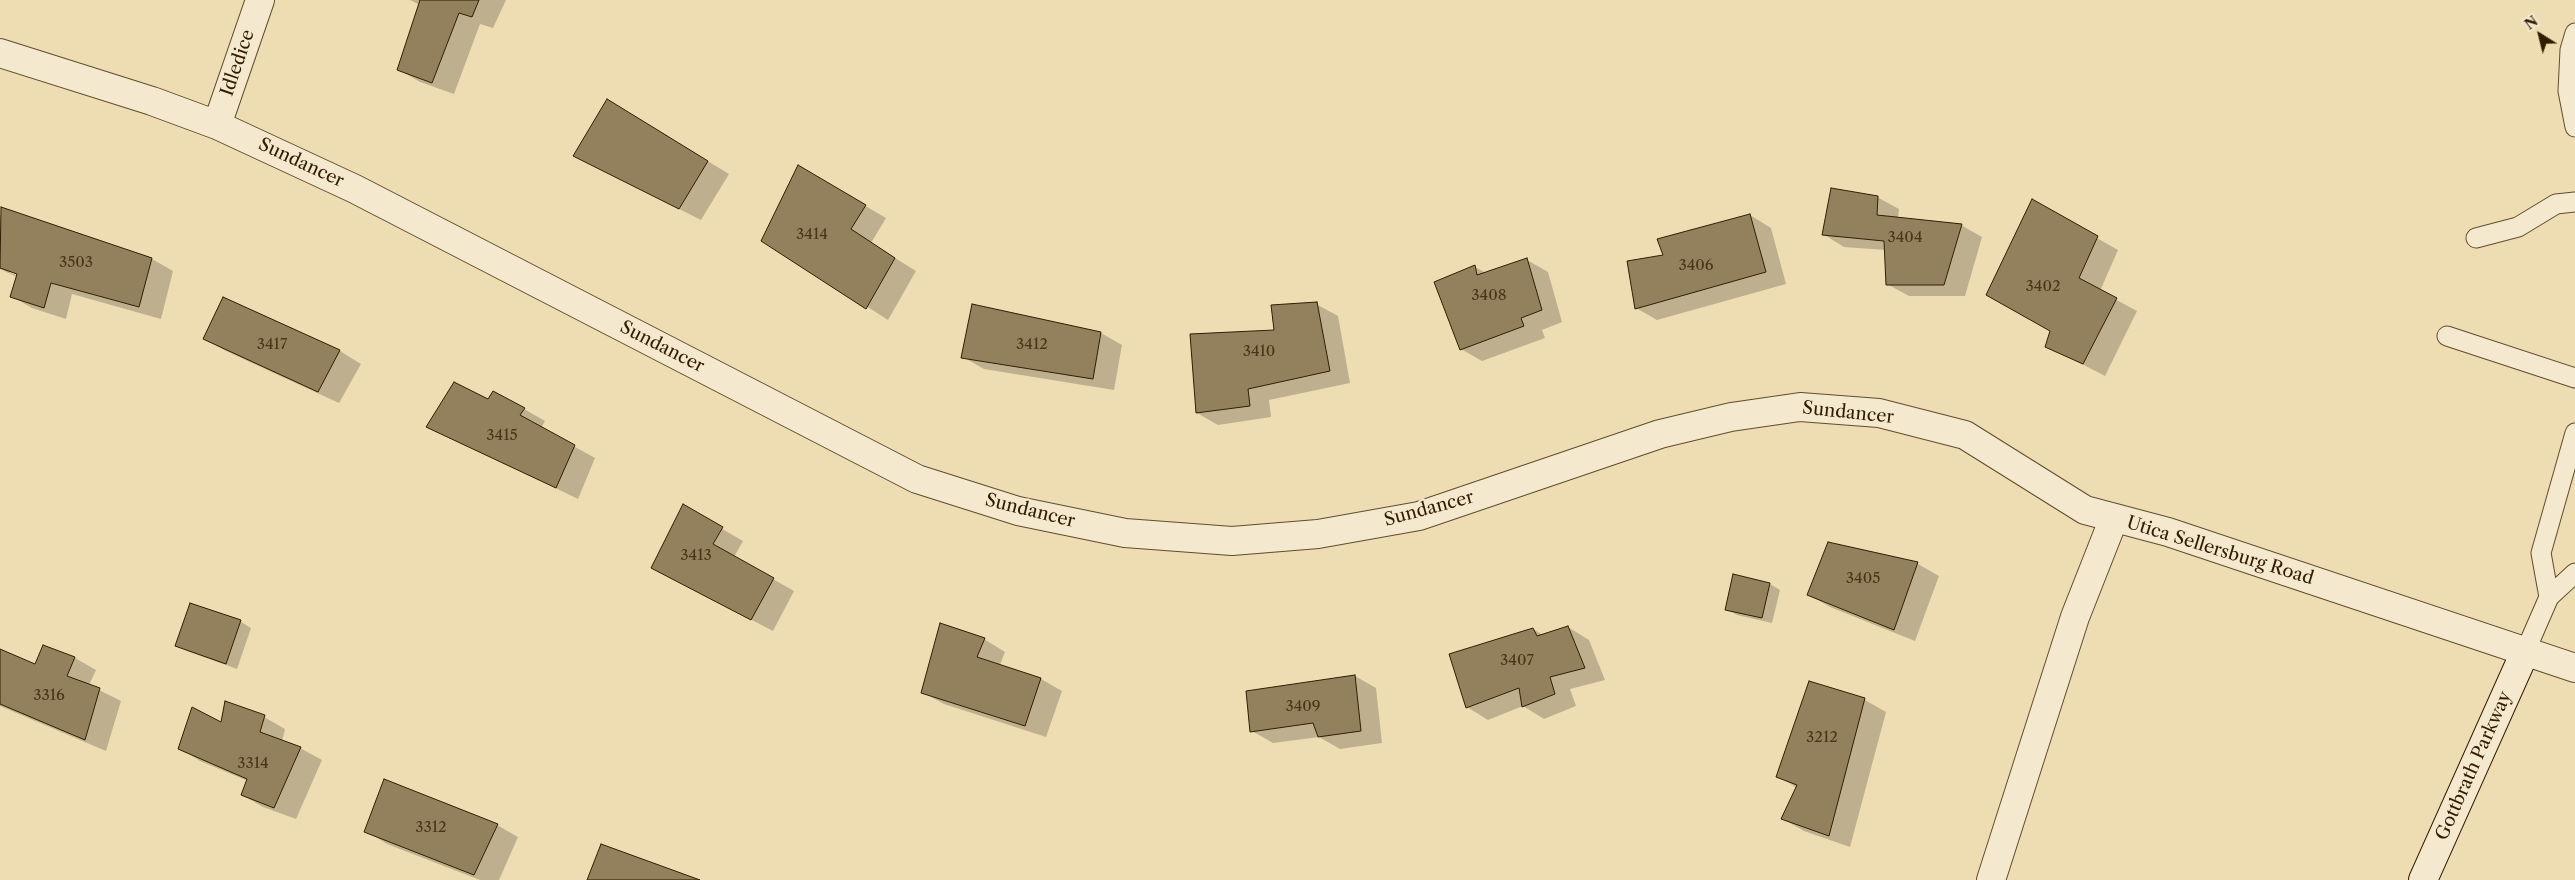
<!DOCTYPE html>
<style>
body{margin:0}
#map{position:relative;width:2575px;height:880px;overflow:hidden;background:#eedcb3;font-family:"Libre Caslon Text",serif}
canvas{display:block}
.north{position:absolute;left:2515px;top:10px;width:50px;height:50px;-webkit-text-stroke:4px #f4e8ce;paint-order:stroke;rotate:324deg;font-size:14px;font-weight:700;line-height:20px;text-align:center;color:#311d00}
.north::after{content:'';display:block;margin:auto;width:18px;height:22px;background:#311d00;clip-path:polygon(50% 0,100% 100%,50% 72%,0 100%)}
</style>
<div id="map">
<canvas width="2575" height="880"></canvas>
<div class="north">N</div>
</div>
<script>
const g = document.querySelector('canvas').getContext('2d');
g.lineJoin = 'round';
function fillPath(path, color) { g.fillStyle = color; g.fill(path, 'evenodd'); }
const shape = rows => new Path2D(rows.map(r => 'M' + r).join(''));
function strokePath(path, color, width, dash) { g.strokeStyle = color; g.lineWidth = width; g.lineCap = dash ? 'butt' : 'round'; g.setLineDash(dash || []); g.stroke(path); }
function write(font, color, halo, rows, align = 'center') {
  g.font = font + ' "Libre Caslon Text",serif'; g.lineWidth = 4.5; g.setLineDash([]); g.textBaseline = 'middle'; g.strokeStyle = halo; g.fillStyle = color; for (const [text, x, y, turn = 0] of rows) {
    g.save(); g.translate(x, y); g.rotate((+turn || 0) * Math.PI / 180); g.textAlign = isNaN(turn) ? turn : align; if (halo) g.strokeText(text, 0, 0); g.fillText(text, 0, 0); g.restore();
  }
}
const shadow = shape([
 [410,0,506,0,493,28,480,24,454,94,420,82,399,70,420,5],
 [628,113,729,174,701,220,575,156],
 [799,167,886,218,871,243,916,271,888,320,763,240],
 [1877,197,1899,209,1898,219,1961,225,1982,237,1965,296,1909,296,1887,284,1886,250,1844,247,1823,234],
 [2032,201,2118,250,2100,291,2137,311,2105,376,2047,346,2051,331],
 [2,209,152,259,173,271,161,319,72,294,66,319,32,308,11,296,17,277,0,269,0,218],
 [10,270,23,275,22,277,10,273],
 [1750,215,1771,228,1786,284,1657,320,1636,308,1665,256],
 [1527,260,1548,272,1562,322,1542,330,1545,338,1482,361,1461,349,1475,267,1486,273],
 [224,299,340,351,361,364,339,403,226,351,205,339],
 [1316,304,1338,316,1350,383,1269,400,1271,417,1218,425,1197,413,1275,331],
 [973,305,1101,333,1122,345,1114,390,984,369,963,357],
 [524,409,545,421,541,428,595,458,578,499,428,426],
 [683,506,743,541,734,557,794,591,773,631,652,568],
 [1829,543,1918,564,1939,576,1915,641,1830,607,1809,595],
 [1770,584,1780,590,1772,623,1737,615,1727,609],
 [191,605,241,622,251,628,237,669,187,651,176,645],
 [1568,627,1589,640,1605,680,1570,689,1576,706,1544,719,1523,706,1488,720,1467,707,1533,629,1543,635],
 [984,639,1005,652,1000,665,1041,679,1062,691,1046,737,944,704,922,692],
 [43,647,75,658,96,670,89,685,121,701,106,751,0,706,0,650,36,665],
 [1355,676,1376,688,1382,743,1340,749,1319,737,1273,743,1252,731],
 [1810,683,1865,700,1886,712,1850,847,1804,831,1783,819,1797,788,1778,776],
 [264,717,285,729,282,741,300,748,322,760,296,819,263,807,242,795,248,781,200,761,179,748],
 [497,825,518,837,499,880,480,880,387,844,366,831]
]);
const building = shape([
 [420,0,479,0,472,17,459,13,432,83,397,70,420,0],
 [607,99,708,161,679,209,573,156,607,99],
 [798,165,866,205,851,229,895,258,866,309,761,241,798,165],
 [1831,188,1878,196,1877,215,1962,224,1944,285,1886,285,1884,241,1822,235,1831,188],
 [2032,199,2098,236,2079,278,2117,298,2083,364,2045,347,2050,331,1986,295,2032,199],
 [1,207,152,258,139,307,51,283,44,308,10,297,17,274,0,268,1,207],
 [1750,214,1766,272,1635,309,1627,261,1663,255,1657,239,1750,214],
 [1527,258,1542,310,1521,318,1524,326,1460,350,1434,282,1475,265,1477,275,1527,258],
 [223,297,340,350,318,392,203,339,223,297],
 [1317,302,1330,371,1248,389,1250,406,1196,413,1190,334,1274,330,1271,305,1317,302],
 [972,304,1101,332,1093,379,961,358,972,304],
 [454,382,488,399,493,391,525,408,520,415,575,445,556,488,426,427,454,382],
 [683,504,723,527,713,544,774,578,751,620,651,568,683,504],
 [1828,542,1918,562,1894,630,1807,595,1828,542],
 [1733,574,1770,583,1762,618,1725,610,1733,574],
 [190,603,241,620,226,664,175,646,190,603],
 [940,623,985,638,977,657,1041,678,1025,726,921,693,940,623],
 [1568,626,1585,668,1550,677,1555,694,1522,707,1519,688,1466,708,1449,654,1533,628,1537,636,1568,626],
 [43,645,75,657,67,676,100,688,85,740,0,704,0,649,35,664,43,645],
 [1355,675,1361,731,1318,737,1313,723,1250,732,1246,691,1355,675],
 [1809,681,1865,698,1829,836,1781,819,1797,785,1776,777,1809,681],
 [225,701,265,715,260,732,301,747,274,808,241,795,247,779,178,749,192,707,221,722,225,701],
 [384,779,498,824,474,875,364,832,384,779],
 [601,844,700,880,587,880,601,844]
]);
const lane = shape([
 [2575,33,2570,50,2568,91,2575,127],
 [2476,238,2518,227,2556,204,2575,202],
 [2447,336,2575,378],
 [2549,597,2541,553,2575,433],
 [2525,652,2549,597,2575,573]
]);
const street = shape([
 [0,53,152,101,217,125,355,189,917,479,1018,511,1125,533,1232,541,1318,534,1419,516,1660,434,1731,417,1800,407,1879,413,1965,435,2085,510,2168,532,2575,668],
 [217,125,260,0],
 [1991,880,2075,617,2114,518]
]);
const secondary = shape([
 [2423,880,2525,652]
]);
const numberNames = [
 ["3414",812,235],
 ["3404",1905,238],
 ["3503",76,263],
 ["3406",1696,266],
 ["3402",2043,287],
 ["3408",1489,296],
 ["3417",272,345],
 ["3412",1032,345],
 ["3410",1259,352],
 ["3415",502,436],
 ["3413",696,556],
 ["3405",1863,579],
 ["3407",1517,661],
 ["3316",49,696],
 ["3409",1303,707],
 ["3212",1822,738],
 ["3314",253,764],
 ["3312",431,828]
];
const streetNames = [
 ["Idledice",238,63,-71],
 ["Sundancer",301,163,25],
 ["Sundancer",662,347,27],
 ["Sundancer",1848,413,6],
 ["Sundancer",1429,509,-15],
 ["Sundancer",1030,511,14],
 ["Utica Sellersburg Road",2220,551,17],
 ["Gottbrath Parkway",2474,766,-66]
];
fillPath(shadow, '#0003');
fillPath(building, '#93805d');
strokePath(building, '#311d00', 1);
strokePath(lane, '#604d2d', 21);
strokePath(street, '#604d2d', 30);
strokePath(secondary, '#311d00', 30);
strokePath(lane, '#f4e8ce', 19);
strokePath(street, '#f4e8ce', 28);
strokePath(secondary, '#f4e8ce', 28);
write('15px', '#4a3617', null, numberNames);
write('18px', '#311d00', '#f4e8ce', streetNames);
</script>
